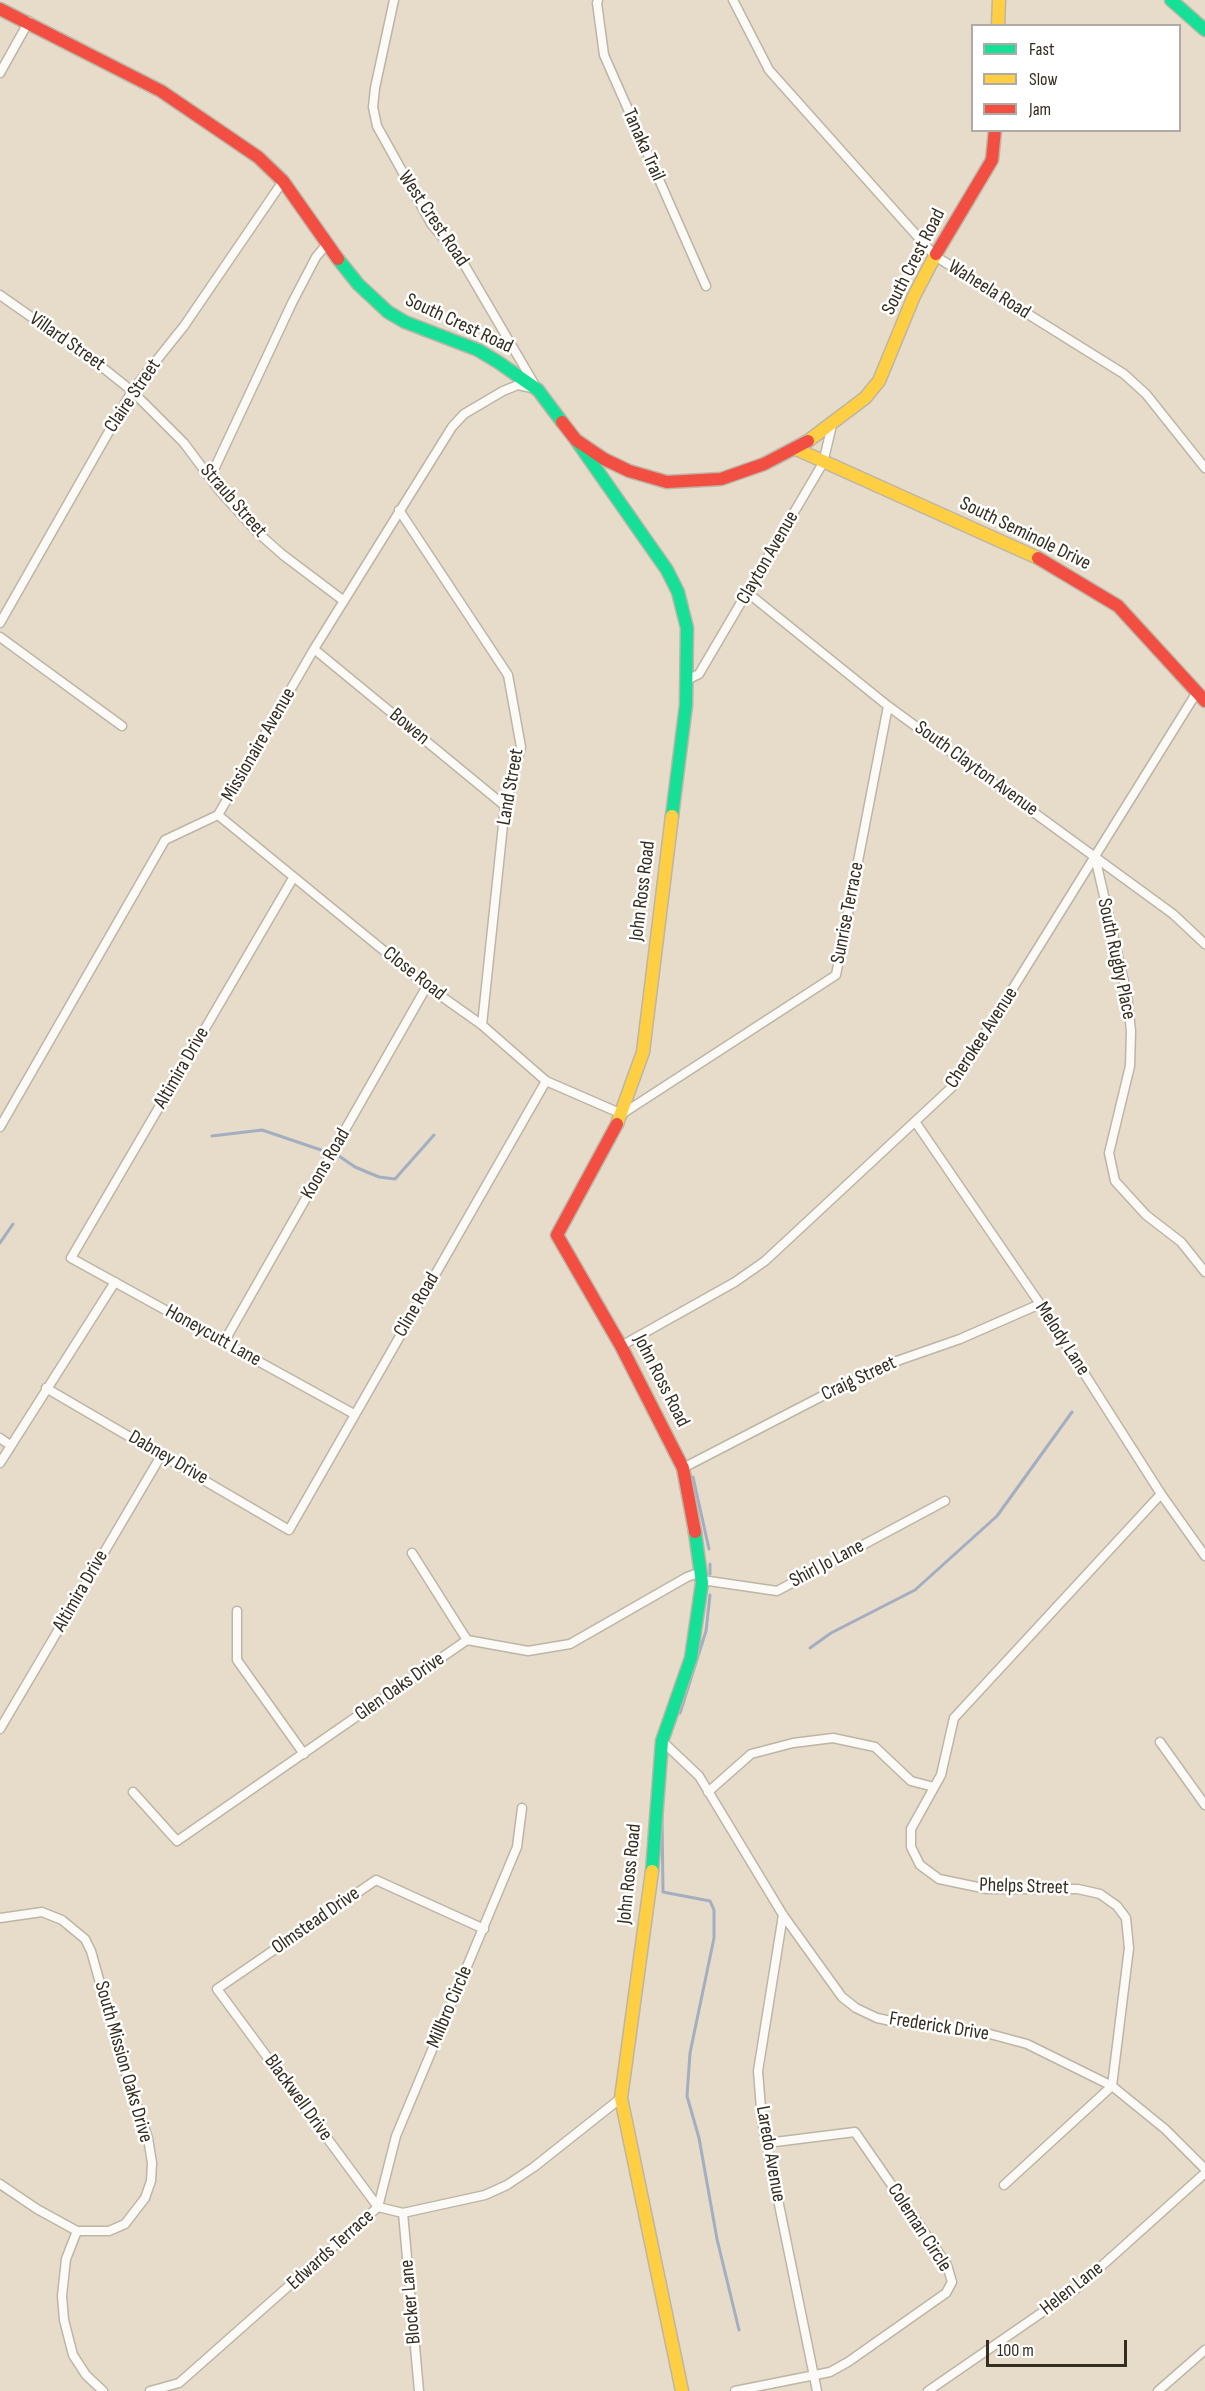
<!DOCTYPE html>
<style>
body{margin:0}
#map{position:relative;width:1205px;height:2391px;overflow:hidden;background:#e6dcc9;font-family:"Sofia Sans Condensed",sans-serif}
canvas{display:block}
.legend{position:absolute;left:971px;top:24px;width:210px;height:108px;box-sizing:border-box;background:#fff;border:2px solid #aeaba6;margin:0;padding:8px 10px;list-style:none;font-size:18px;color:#342d20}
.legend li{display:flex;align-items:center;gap:12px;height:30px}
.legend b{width:30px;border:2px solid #aeaba6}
.scale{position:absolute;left:986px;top:2340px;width:141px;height:27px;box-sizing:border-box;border:3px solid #342d20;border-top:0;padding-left:8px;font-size:18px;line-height:21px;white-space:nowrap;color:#342d20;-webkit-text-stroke:4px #fff;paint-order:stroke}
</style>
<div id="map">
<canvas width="1205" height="2391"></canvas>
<ul class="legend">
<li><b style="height:8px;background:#16e098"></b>Fast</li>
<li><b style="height:8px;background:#ffcf43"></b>Slow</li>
<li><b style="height:8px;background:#f24e42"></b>Jam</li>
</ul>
<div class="scale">100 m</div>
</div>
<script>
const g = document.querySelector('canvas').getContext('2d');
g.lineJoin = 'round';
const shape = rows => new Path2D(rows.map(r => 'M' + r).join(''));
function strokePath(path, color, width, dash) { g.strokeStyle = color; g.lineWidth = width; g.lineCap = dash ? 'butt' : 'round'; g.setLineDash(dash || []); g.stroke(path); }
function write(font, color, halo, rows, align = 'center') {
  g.font = font + ' "Sofia Sans Condensed",sans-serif'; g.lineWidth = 5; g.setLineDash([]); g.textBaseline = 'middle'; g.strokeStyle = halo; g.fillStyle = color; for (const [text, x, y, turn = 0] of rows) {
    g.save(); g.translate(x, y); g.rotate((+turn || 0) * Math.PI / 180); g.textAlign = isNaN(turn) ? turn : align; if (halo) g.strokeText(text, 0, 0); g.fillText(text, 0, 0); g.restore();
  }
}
const stream = shape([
 [212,1136,262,1130,324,1151],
 [339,1156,355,1167,379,1177,395,1179,434,1135],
 [0,1243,13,1224],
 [693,1477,709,1549],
 [710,1564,710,1574],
 [810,1648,831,1633,915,1590,997,1516,1072,1412],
 [680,1713,706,1631,710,1595],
 [662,1817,663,1892,710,1901,714,1910,714,1938,690,2053,687,2096,699,2138,717,2239,739,2330]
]);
const street = shape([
 [394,0,375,88,373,107,377,126,432,225,461,259,536,387],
 [598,0,597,3,604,55,706,286],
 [733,0,769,70,935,256,1124,374,1146,394,1205,468],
 [0,73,29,21],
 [0,295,97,363,132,391,184,443,219,490,257,532,283,555,344,601],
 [210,478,292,303,316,257,327,244],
 [399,510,508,675,521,747,505,806,482,1025],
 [748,593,888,706,1173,914,1205,944],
 [0,623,132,391,184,326,283,181],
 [0,637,122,726],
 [314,649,505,806],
 [687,680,699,674,823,463,832,425],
 [218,815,427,986,482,1025,546,1081,622,1114,836,975,888,706],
 [1095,857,1127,995,1131,1031,1130,1066,1109,1153,1115,1181,1146,1215,1181,1242,1205,1272],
 [293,878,71,1258,354,1414],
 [916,1123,1040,1304,1161,1494,1205,1556],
 [0,1127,165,840,218,815,314,649,452,427,464,414,503,391,518,385,532,388],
 [224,1342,427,986],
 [621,1346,735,1282,765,1261,951,1088,1197,692],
 [46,1388,289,1530,546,1081],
 [0,1438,10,1445],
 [0,1463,115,1282],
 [683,1468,859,1377,894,1362,960,1339,1040,1304],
 [412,1553,467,1640],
 [702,1580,777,1591,945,1501],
 [237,1611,237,1660,304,1754],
 [0,1729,162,1454],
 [662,1741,699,1776,783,1915,842,1997,856,2008,877,2018,896,2022,986,2033,1027,2044,1112,2086,1165,2129,1205,2169],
 [1160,1742,1205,1805],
 [133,1792,177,1841,467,1640,528,1651,570,1644,687,1577,701,1572],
 [708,1792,751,1754,793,1743,833,1738,875,1747,911,1781,934,1787],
 [783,1915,758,2071,762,2121,817,2391],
 [0,1918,42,1912,62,1920,85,1939,91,1951,124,2068,148,2138,152,2163,151,2181,145,2198,125,2224,109,2231,77,2231,37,2209,0,2184],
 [1004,2185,1112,2086,1129,1948,1126,1918,1117,1906,1100,1894,1078,1889,987,1889,939,1879,920,1865,911,1847,911,1829,941,1775,954,1718,1161,1494],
 [378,2207,217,1989,376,1880,484,1929],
 [378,2207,396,2136,517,1847,522,1808],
 [403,2213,419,2391],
 [77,2231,66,2259,62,2296,64,2320,73,2355,86,2375,103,2391],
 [150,2391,179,2383,378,2207,403,2213,485,2195,507,2185,534,2167,621,2098],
 [735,2391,830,2372,848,2362,946,2293,952,2282,947,2265,855,2132,767,2143],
 [928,2391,1076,2289,1205,2173],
 [1158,2391,1205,2350]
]);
const fast = shape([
 [1171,0,1205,30],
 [338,259,358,284,388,312,405,322,478,350,498,362,538,390,562,422],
 [576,440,667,570,678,592,687,628,686,705,672,816],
 [652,1871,662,1741,691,1658,702,1583,695,1532]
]);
const slow = shape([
 [998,26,999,0],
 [808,441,865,398,879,381,914,296,936,254],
 [796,449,1038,558],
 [617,1124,643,1052,672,816],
 [652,1871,621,2098,682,2391]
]);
const jam = shape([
 [0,9,161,91,258,157,283,181,338,259],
 [936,254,992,160,995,130],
 [562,422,576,440,604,459,629,471,667,482,721,479,764,464,808,441],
 [1038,558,1118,606,1205,701],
 [617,1124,557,1235,621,1346,683,1468,695,1532]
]);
const streetNames = [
 ["Tanaka Trail",643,145,66],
 ["West Crest Road",433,219,56],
 ["South Crest Road",914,262,-63],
 ["Waheela Road",989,290,32],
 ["South Crest Road",459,324,25],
 ["Villard Street",67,342,35],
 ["Claire Street",133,396,-56],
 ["Straub Street",233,501,49],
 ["South Seminole Drive",1025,534,26],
 ["Clayton Avenue",768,558,-60],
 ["Bowen",409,727,40],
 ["Missionaire Avenue",259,745,-60],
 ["South Clayton Avenue",976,769,36],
 ["Land Street",511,787,-80],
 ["John Ross Road",643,891,-83],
 ["Sunrise Terrace",848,913,-79],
 ["South Rugby Place",1116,959,78],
 ["Close Road",414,974,38],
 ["Cherokee Avenue",982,1038,-57],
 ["Altimira Drive",182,1068,-60],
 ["Koons Road",326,1164,-60],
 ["Cline Road",417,1305,-60],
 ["Honeycutt Lane",213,1336,29],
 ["Melody Lane",1062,1339,57],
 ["Craig Street",859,1379,-25],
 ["John Ross Road",661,1381,63],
 ["Dabney Drive",168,1458,30],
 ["Shirl Jo Lane",827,1564,-28],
 ["Altimira Drive",81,1591,-60],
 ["Glen Oaks Drive",400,1687,-35],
 ["John Ross Road",630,1874,-84],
 ["Phelps Street",1024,1887,2],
 ["Olmstead Drive",316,1921,-35],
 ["Millbro Circle",450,2007,-67],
 ["Frederick Drive",939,2027,9],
 ["South Mission Oaks Drive",123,2062,74],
 ["Blackwell Drive",298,2098,54],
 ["Laredo Avenue",770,2154,80],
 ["Coleman Circle",919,2228,57],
 ["Edwards Terrace",331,2250,-42],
 ["Helen Lane",1072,2289,-38],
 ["Blocker Lane",411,2302,-95]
];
strokePath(stream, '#a3aec1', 3);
strokePath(street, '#bdb5a6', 11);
strokePath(fast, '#bdb5a6', 15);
strokePath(slow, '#bdb5a6', 15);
strokePath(jam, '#bdb5a6', 15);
strokePath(street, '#fbfaf7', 8);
strokePath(fast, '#16e098', 12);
strokePath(slow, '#ffcf43', 12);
strokePath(jam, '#f24e42', 12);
write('20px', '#342d20', '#fff', streetNames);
</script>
